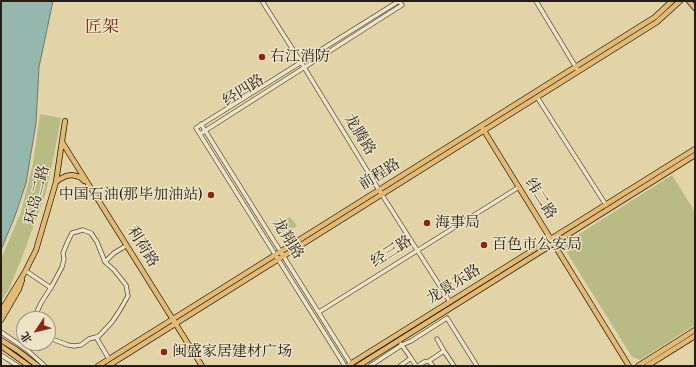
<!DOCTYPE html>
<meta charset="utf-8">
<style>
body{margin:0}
#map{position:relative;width:696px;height:367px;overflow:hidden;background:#e3d4a7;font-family:"Libre Bodoni","Noto Serif SC",serif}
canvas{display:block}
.frame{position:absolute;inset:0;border:2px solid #261d14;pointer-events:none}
.north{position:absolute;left:16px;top:311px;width:40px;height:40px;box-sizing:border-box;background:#ede3c6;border:1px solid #9d947f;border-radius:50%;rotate:235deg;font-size:11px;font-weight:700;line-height:16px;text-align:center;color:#261d14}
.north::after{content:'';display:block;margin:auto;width:14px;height:18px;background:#8f2418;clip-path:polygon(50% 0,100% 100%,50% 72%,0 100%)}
</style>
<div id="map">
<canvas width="696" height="367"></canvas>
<div class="frame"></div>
<div class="north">北</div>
</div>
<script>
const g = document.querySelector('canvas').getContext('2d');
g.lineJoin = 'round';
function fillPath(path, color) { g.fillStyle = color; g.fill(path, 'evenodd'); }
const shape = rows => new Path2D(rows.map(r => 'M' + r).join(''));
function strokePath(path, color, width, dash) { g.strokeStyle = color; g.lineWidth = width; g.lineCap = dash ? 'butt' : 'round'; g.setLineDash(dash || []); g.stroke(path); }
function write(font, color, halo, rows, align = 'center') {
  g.font = font + ' "Libre Bodoni","Noto Serif SC",serif'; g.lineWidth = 3; g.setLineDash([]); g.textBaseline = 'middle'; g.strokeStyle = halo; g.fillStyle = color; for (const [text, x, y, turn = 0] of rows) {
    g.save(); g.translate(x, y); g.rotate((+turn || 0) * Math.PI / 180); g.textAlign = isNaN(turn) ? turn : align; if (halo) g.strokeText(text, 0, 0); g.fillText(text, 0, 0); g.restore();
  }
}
const green = shape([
 [40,114,61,118,54,155,46,192,21,260,9,289,1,301,1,259,21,212,33,163],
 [672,175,695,212,695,325,640,360,632,357,564,248,565,243],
 [290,217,297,226,282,236,276,226]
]);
const water = shape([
 [1,1,53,1,39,67,36,123,26,183,15,216,1,250,1,1]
]);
const minor = shape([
 [262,1,304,67,379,190,450,302],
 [536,1,577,69],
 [537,97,606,205],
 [201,124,352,366],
 [200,134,402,5,399,1,196,128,345,366],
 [105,262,114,253,124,247],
 [26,271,51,288],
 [319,312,519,187],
 [36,319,35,316,41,303,53,284,62,267,64,259,63,253,68,241,72,233,83,230,91,233,97,242,105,262,114,270,126,285,128,296,120,310,112,322,99,336,96,337,89,339,81,345,74,346,68,345,52,339,48,335],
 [1,332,26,349,45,366],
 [96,337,109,359],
 [437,339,444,351,454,366],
 [1,355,18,366],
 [411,358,416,366],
 [370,366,402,345,411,341,447,318,477,366],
 [400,366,411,358,401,344],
 [418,366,424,362,429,361],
 [433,366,429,361,444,351]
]);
const major = shape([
 [689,1,695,8],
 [483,129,629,366],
 [62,142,202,366],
 [56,182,60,179,66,176,72,175,80,177,84,181],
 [1,311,25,272,36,250,56,182,65,121],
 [1,320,19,289,22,280],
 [1,340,17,350,38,366],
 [1,346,29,366],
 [98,366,655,17,672,1],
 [108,366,657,22,680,1],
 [347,366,695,149],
 [358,366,695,155],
 [638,366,695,330],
 [647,366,695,336]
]);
const markers = [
 [262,57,4,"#8f2418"],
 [211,195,4,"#8f2418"],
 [427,223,4,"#8f2418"],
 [484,245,4,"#8f2418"],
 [164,352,4,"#8f2418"]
];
const poiNames = [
 ["右江消防",270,57],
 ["中国石油(那毕加油站)",203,195,"right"],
 ["海事局",435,223],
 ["百色市公安局",492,245],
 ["闽盛家居建材广场",172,352]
];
const streetNames = [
 ["经四路",244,91,-32],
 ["龙腾路",359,135,58],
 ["前程路",380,175,-32],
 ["环岛二路",38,195,-76],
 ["纬二路",540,199,58],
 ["龙翔路",287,239,58],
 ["利荷路",142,247,58],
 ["经三路",392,252,-32],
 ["龙景东路",454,285,-32]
];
const quarterNames = [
 ["匠架",102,28]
];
fillPath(green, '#b9bb84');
fillPath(water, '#96b7ae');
strokePath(water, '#697970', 1);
strokePath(minor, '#554b39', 5);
strokePath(major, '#261d14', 6);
strokePath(minor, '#ede3c6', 3.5);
strokePath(major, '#e2ba74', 4.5);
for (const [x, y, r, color] of markers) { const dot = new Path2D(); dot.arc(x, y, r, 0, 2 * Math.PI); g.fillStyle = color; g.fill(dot); strokePath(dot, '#ede3c6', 1.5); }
write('15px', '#261d14', '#ede3c6', poiNames, 'left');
write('15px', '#261d14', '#ede3c6', streetNames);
write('17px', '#7a1f14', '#ede3c6', quarterNames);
</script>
